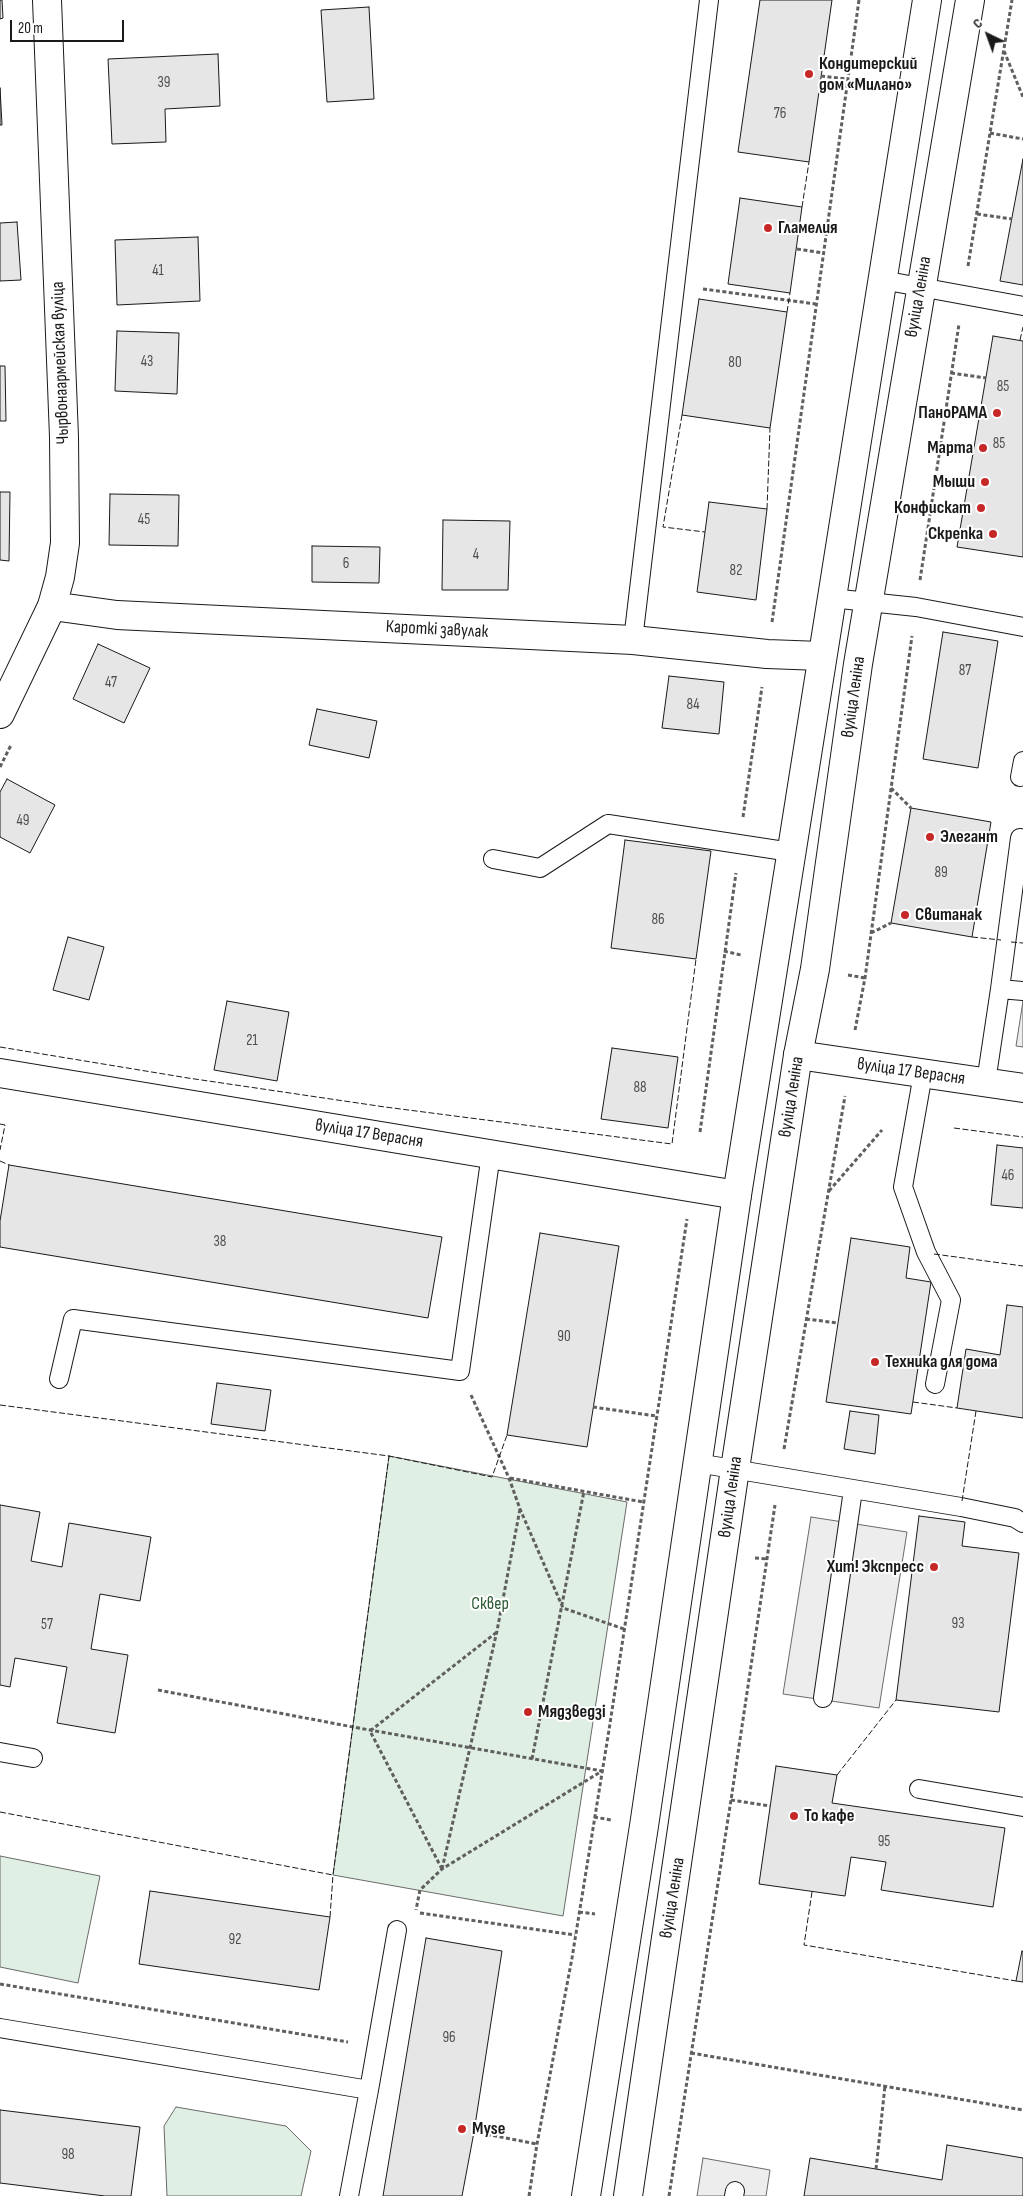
<!DOCTYPE html>
<meta charset="utf-8">
<style>
body{margin:0}
#map{position:relative;width:1023px;height:2196px;overflow:hidden;background:#fff;font-family:"Sofia Sans Condensed",sans-serif}
canvas{display:block}
.north{position:absolute;left:963px;top:10px;width:50px;height:50px;-webkit-text-stroke:4px #fff;paint-order:stroke;rotate:318deg;font-size:14px;font-weight:700;line-height:20px;text-align:center;color:#1a1a1a}
.north::after{content:'';display:block;margin:auto;width:18px;height:22px;background:#1a1a1a;clip-path:polygon(50% 0,100% 100%,50% 72%,0 100%)}
.scale{position:absolute;left:10px;top:20px;width:114px;height:22px;box-sizing:border-box;border:2px solid #1a1a1a;border-top:0;padding-left:6px;font-size:15px;line-height:18px;white-space:nowrap;color:#1a1a1a;-webkit-text-stroke:4px #fff;paint-order:stroke}
</style>
<div id="map">
<canvas width="1023" height="2196"></canvas>
<div class="north">С</div>
<div class="scale">20 m</div>
</div>
<script>
const g = document.querySelector('canvas').getContext('2d');
g.lineJoin = 'round';
function fillPath(path, color) { g.fillStyle = color; g.fill(path, 'evenodd'); }
const shape = rows => new Path2D(rows.map(r => 'M' + r).join(''));
function strokePath(path, color, width, dash) { g.strokeStyle = color; g.lineWidth = width; g.lineCap = dash ? 'butt' : 'round'; g.setLineDash(dash || []); g.stroke(path); }
function write(font, color, halo, rows, align = 'center') {
  g.font = font + ' "Sofia Sans Condensed",sans-serif'; g.lineWidth = 4; g.setLineDash([]); g.textBaseline = 'middle'; g.strokeStyle = halo; g.fillStyle = color; for (const [text, x, y, turn = 0] of rows) {
    g.save(); g.translate(x, y); g.rotate((+turn || 0) * Math.PI / 180); g.textAlign = isNaN(turn) ? turn : align; if (halo) g.strokeText(text, 0, 0); g.fillText(text, 0, 0); g.restore();
  }
}
const green = shape([
 [389,1456,627,1502,563,1916,333,1875,389,1456],
 [0,1856,100,1876,78,1983,0,1967,0,1856],
 [176,2107,286,2126,311,2151,301,2196,167,2196,164,2126,176,2107]
]);
const parking = shape([
 [1023,1001,1023,1047,1016,1046,1023,1001],
 [811,1517,907,1532,879,1708,783,1694,811,1517],
 [703,2158,770,2170,766,2196,697,2196,703,2158]
]);
const building = shape([
 [0,0,2,0,3,18,0,19,0,0],
 [760,0,832,0,809,162,738,152,760,0],
 [369,7,374,99,327,102,321,10,369,7],
 [218,54,220,106,165,109,166,142,112,144,108,59,218,54],
 [0,88,2,125,0,125,0,88],
 [1023,159,1023,285,1000,281,1023,159],
 [740,198,802,207,790,293,728,284,740,198],
 [17,222,21,280,0,281,0,223,17,222],
 [198,237,200,301,117,305,115,240,198,237],
 [699,299,787,312,770,428,682,415,699,299],
 [117,331,179,333,177,394,115,391,117,331],
 [993,336,1023,341,1023,557,957,547,993,336],
 [0,366,5,366,6,421,0,421,0,366],
 [0,492,10,492,9,561,0,560,0,492],
 [110,494,179,495,178,546,109,545,110,494],
 [709,502,767,509,756,600,697,592,709,502],
 [443,520,510,521,508,590,442,590,443,520],
 [312,546,380,547,379,583,312,582,312,546],
 [943,632,998,641,978,768,923,759,943,632],
 [98,644,150,668,124,723,73,699,98,644],
 [669,676,724,682,719,734,662,728,669,676],
 [317,709,377,721,369,758,309,745,317,709],
 [7,779,55,805,30,853,0,837,0,792,7,779],
 [911,808,991,822,972,937,891,923,911,808],
 [625,840,711,851,696,959,611,948,625,840],
 [68,937,104,947,89,1000,53,990,68,937],
 [227,1001,289,1012,277,1081,214,1070,227,1001],
 [612,1048,678,1057,668,1128,601,1119,612,1048],
 [997,1145,1023,1148,1023,1208,991,1205,997,1145],
 [9,1165,442,1237,428,1318,0,1247,0,1221,9,1165],
 [540,1233,619,1246,587,1447,507,1435,540,1233],
 [851,1238,910,1247,906,1278,931,1282,911,1414,826,1402,851,1238],
 [1007,1305,1023,1307,1023,1418,957,1408,966,1349,1000,1355,1007,1305],
 [217,1383,271,1390,265,1431,211,1424,217,1383],
 [850,1411,879,1415,875,1454,844,1449,850,1411],
 [0,1505,40,1512,31,1561,62,1567,69,1523,151,1537,140,1601,100,1594,91,1649,128,1655,115,1733,57,1723,67,1667,15,1658,10,1687,0,1685,0,1505],
 [919,1516,965,1522,962,1546,1019,1553,999,1712,896,1700,919,1516],
 [776,1766,837,1775,832,1803,1005,1828,993,1907,881,1890,886,1862,851,1857,845,1896,759,1884,776,1766],
 [150,1891,330,1917,319,1990,139,1964,150,1891],
 [426,1938,502,1951,474,2132,462,2196,383,2196,426,1938],
 [1022,1951,1023,1952,1023,1982,1016,1981,1022,1951],
 [0,2110,140,2127,131,2196,105,2196,0,2183,0,2110],
 [947,2145,1023,2158,1023,2196,804,2196,810,2158,942,2180,947,2145]
]);
const path = shape([
 [1004,51,1023,97],
 [821,76,847,79],
 [990,133,1023,139],
 [977,214,1012,219],
 [797,249,823,253],
 [968,266,1012,0],
 [703,289,816,304],
 [951,373,986,378],
 [931,505,963,510],
 [920,580,959,324],
 [772,622,859,0],
 [0,767,11,745],
 [891,788,911,808],
 [743,817,762,687],
 [871,933,891,923],
 [724,951,741,955],
 [848,975,865,978],
 [855,1030,865,978,912,636],
 [700,1132,736,873],
 [829,1191,882,1130],
 [806,1319,838,1323],
 [471,1395,509,1478,520,1509,563,1608,624,1629],
 [593,1407,656,1416],
 [784,1449,845,1096],
 [510,1478,643,1502],
 [755,1558,767,1559],
 [158,1690,353,1727,602,1771,442,1869,420,1890,416,1910],
 [532,1759,584,1491],
 [731,1800,770,1806],
 [594,1817,611,1820],
 [442,1869,497,1631,520,1509],
 [442,1869,370,1731,497,1632],
 [579,1912,595,1914],
 [420,1913,575,1935],
 [0,1984,348,2042],
 [691,2053,1023,2110],
 [474,2132,537,2144],
 [876,2169,885,2086],
 [529,2196,537,2144,572,1958,609,1730,687,1219],
 [669,2196,731,1800,775,1505]
]);
const service = shape([
 [882,280,1023,306],
 [831,598,916,607,1023,627],
 [633,640,709,0],
 [1020,777,1023,761],
 [493,859,540,868,608,824,791,852],
 [1000,989,1020,838],
 [923,1074,903,1187,926,1252,951,1300,935,1384],
 [986,1082,1000,989,1023,991],
 [59,1379,73,1319,460,1371,491,1154],
 [697,1463,961,1507,1015,1518,1023,1523],
 [823,1698,853,1490],
 [0,1752,33,1758],
 [919,1789,1023,1807],
 [0,2028,369,2090,349,2196],
 [369,2090,397,1930],
 [734,2196,735,2191]
]);
const minor = shape([
 [52,606,117,615,633,640,767,654,821,656],
 [0,1073,737,1195]
]);
const tertiary = shape([
 [798,1055,1023,1088]
]);
const secondary = shape([
 [0,714,52,606,60,577,65,543,64,437,47,0]
]);
const primary = shape([
 [586,2196,644,1826,737,1195,927,0],
 [628,2196,735,1469,798,1055,815,969,858,664,970,0]
]);
const fence = shape([
 [802,207,809,162],
 [787,312,790,293],
 [1020,340,1023,327],
 [682,415,663,527,705,532],
 [767,509,770,428],
 [972,937,1001,940],
 [1011,942,1023,943],
 [0,1047,188,1078,385,1107,672,1144,696,959],
 [0,1124,5,1125,0,1150],
 [954,1128,1023,1137],
 [0,1161,9,1165],
 [934,1254,1023,1266],
 [913,1402,957,1408],
 [0,1405,389,1456,492,1477,507,1435],
 [962,1501,976,1411],
 [837,1775,896,1700],
 [0,1812,333,1875,389,1456],
 [812,1892,804,1945,1016,1981],
 [330,1917,333,1875]
]);
const markers = [
 [809,74,5,"#c62828"],
 [768,228,5,"#c62828"],
 [997,413,5,"#c62828"],
 [983,448,5,"#c62828"],
 [985,482,5,"#c62828"],
 [981,508,5,"#c62828"],
 [993,534,5,"#c62828"],
 [930,837,5,"#c62828"],
 [905,915,5,"#c62828"],
 [875,1362,5,"#c62828"],
 [934,1567,5,"#c62828"],
 [528,1712,5,"#c62828"],
 [794,1816,5,"#c62828"],
 [462,2129,5,"#c62828"]
];
const numberNames = [
 ["39",164,83],
 ["76",780,114],
 ["41",158,271],
 ["43",147,362],
 ["80",735,363],
 ["85",1003,387],
 ["85",999,444],
 ["45",144,520],
 ["4",476,555],
 ["6",346,564],
 ["82",736,571],
 ["87",965,671],
 ["47",111,683],
 ["84",693,705],
 ["49",23,821],
 ["89",941,873],
 ["86",658,920],
 ["21",252,1041],
 ["88",640,1088],
 ["46",1008,1176],
 ["38",220,1242],
 ["90",564,1337],
 ["93",958,1624],
 ["57",47,1625],
 ["95",884,1842],
 ["92",235,1940],
 ["96",449,2038],
 ["98",68,2155]
];
const poiNames = [
 ["Кондитерский",819,64],
 ["дом «Милано»",819,85],
 ["Гламелия",778,228],
 ["ПаноРАМА",987,413,"right"],
 ["Марта",973,448,"right"],
 ["Мыши",975,482,"right"],
 ["Конфискат",971,508,"right"],
 ["Скрепка",983,534,"right"],
 ["Элегант",940,837],
 ["Свитанак",915,915],
 ["Техника для дома",885,1362],
 ["Хит! Экспресс",924,1567,"right"],
 ["Мядзведзі",538,1712],
 ["То кафе",804,1816],
 ["Myse",472,2129]
];
const streetNames = [
 ["вуліца Леніна",919,297,-80],
 ["Чырвонаармейская вуліца",61,363,-92],
 ["Кароткі завулак",437,630,3],
 ["вуліца Леніна",854,697,-82],
 ["вуліца 17 Верасня",911,1072,8],
 ["вуліца Леніна",792,1097,-81],
 ["вуліца 17 Верасня",369,1134,9],
 ["вуліца Леніна",731,1497,-82],
 ["вуліца Леніна",673,1898,-81]
];
const parkNames = [
 ["Сквер",490,1604]
];
fillPath(green, '#e0efe3');
strokePath(green, '#6a6a6a', 1);
fillPath(parking, '#ededed');
strokePath(parking, '#6a6a6a', 1);
fillPath(building, '#e6e6e6');
strokePath(building, '#1a1a1a', 1);
strokePath(service, '#1a1a1a', 20);
strokePath(minor, '#1a1a1a', 30);
strokePath(tertiary, '#1a1a1a', 30);
strokePath(secondary, '#1a1a1a', 30);
strokePath(primary, '#1a1a1a', 30);
strokePath(path, '#5f5f5f', 3, [4, 2.5]);
strokePath(service, '#fff', 18);
strokePath(minor, '#fff', 28);
strokePath(tertiary, '#fff', 28);
strokePath(secondary, '#fff', 28);
strokePath(primary, '#fff', 28);
strokePath(fence, '#1a1a1a', 1, [6, 2.5]);
for (const [x, y, r, color] of markers) { const dot = new Path2D(); dot.arc(x, y, r, 0, 2 * Math.PI); g.fillStyle = color; g.fill(dot); strokePath(dot, '#fff', 2); }
write('15px', '#4d4d4d', null, numberNames);
write('bold 18px', '#1a1a1a', '#fff', poiNames, 'left');
write('18px', '#1a1a1a', '#fff', streetNames);
write('18px', '#2b5a34', '#fff', parkNames);
</script>
